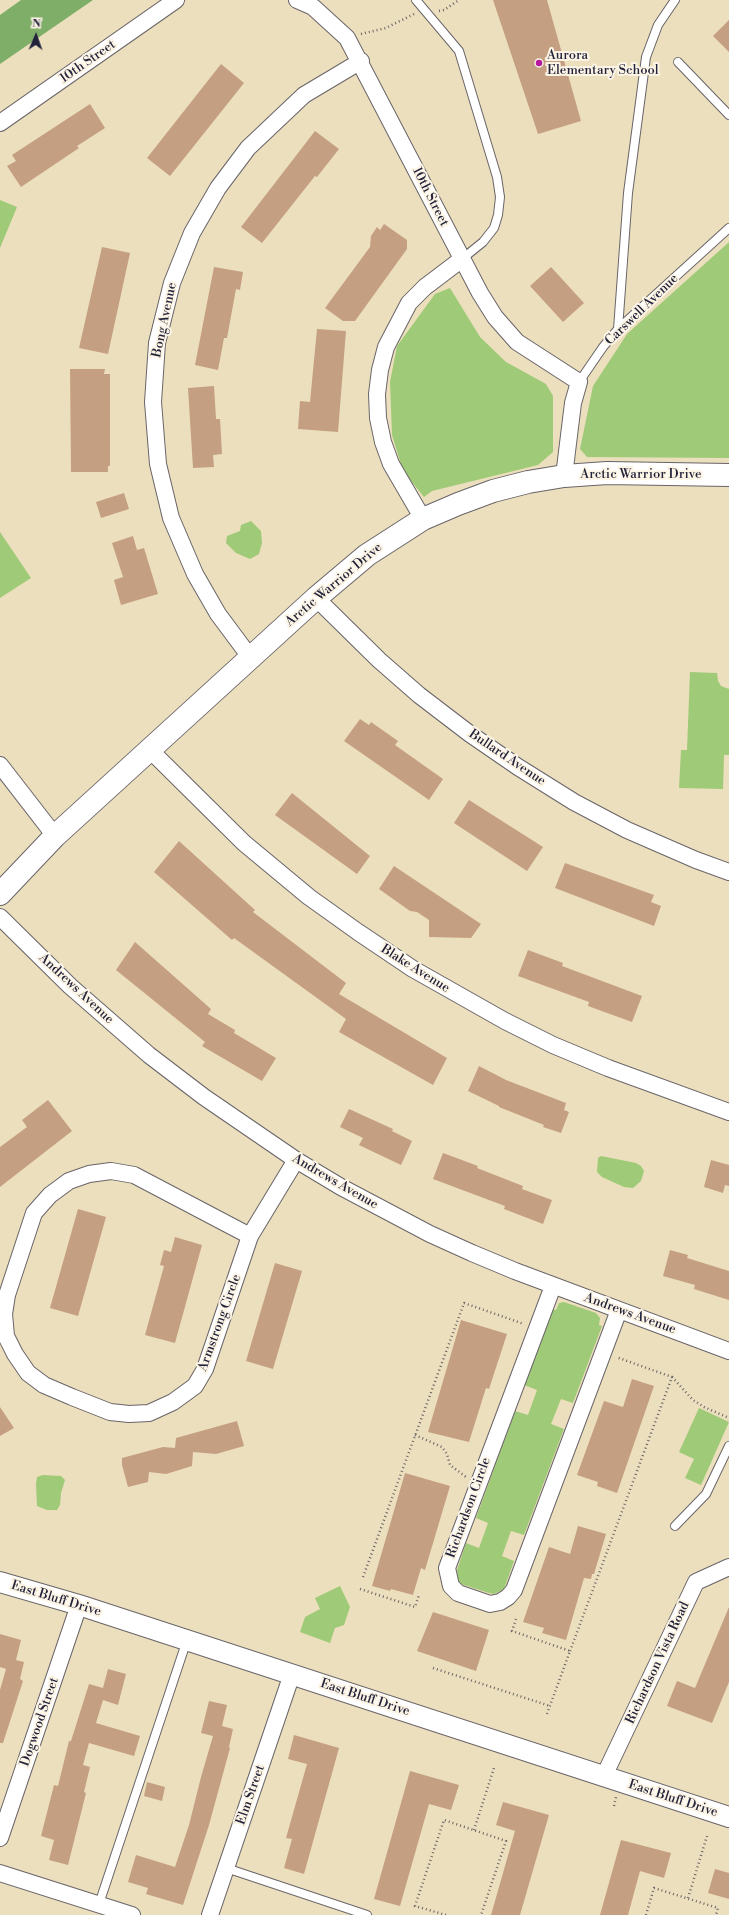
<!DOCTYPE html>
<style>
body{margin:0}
#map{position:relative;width:729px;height:1915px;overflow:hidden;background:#ecdfbd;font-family:"Libre Bodoni",serif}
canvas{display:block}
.north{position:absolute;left:16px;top:16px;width:40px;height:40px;-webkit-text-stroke:3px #fcf5e5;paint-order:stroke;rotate:2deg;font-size:11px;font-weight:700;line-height:16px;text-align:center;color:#22223b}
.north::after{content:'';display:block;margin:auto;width:14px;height:18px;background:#22223b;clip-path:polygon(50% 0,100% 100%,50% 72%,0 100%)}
</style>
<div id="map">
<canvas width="729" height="1915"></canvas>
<div class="north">N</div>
</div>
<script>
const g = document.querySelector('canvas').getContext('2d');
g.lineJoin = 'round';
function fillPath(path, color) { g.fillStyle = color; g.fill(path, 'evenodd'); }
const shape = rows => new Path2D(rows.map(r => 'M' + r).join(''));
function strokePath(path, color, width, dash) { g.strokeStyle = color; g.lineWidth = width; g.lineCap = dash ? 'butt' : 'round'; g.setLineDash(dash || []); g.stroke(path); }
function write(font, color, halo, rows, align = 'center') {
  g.font = font + ' "Libre Bodoni",serif'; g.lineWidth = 4; g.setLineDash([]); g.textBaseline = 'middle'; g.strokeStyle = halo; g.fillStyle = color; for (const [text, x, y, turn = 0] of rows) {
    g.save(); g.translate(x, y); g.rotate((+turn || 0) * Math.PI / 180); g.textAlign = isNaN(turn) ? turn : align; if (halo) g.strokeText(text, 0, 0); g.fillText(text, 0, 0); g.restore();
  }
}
const green = shape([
 [0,200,17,207,0,248],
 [729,242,729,458,587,457,580,449,593,386,627,334],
 [450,288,480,337,506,362,546,384,553,396,553,452,538,465,432,491,424,497,403,471,392,435,390,382,397,346,435,294],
 [251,521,261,531,262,543,259,554,250,559,236,553,226,543,227,536,240,531,241,525],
 [0,532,31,578,0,598],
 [690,672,717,673,718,681,721,686,729,689,729,755,724,755,723,789,679,788,681,750,687,750],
 [601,1156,636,1163,641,1166,644,1171,641,1181,633,1188,624,1187,602,1177,597,1172,598,1158],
 [564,1302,596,1313,600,1318,599,1325,602,1326,573,1403,561,1399,551,1424,564,1429,524,1535,511,1531,502,1556,514,1561,504,1589,494,1594,489,1593,461,1584,458,1580,457,1570,466,1543,479,1548,488,1523,476,1518,515,1411,528,1415,537,1390,524,1385,553,1309,556,1310,559,1303],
 [699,1408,729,1422,701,1485,685,1478,694,1459,679,1452],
 [43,1475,61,1476,65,1480,61,1493,60,1505,57,1510,47,1510,37,1506,36,1484,37,1477],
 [340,1586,350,1607,344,1625,335,1628,330,1643,300,1632,305,1617,320,1609,315,1598]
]);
const forest = shape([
 [21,0,93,0,0,64,0,15]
]);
const building = shape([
 [493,0,547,0,581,121,538,134],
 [729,20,729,52,713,36],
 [221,64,244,83,170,176,147,158],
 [90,104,105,128,77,146,79,148,21,187,7,166,16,161,12,155],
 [315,131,339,149,317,177,315,176,262,243,241,227],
 [384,224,407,240,407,249,355,321,343,321,325,308,370,247,371,236,377,227,380,230],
 [102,247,130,253,108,354,79,348],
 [214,267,243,272,240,290,236,289,227,338,224,338,218,370,195,365],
 [551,267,584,303,563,322,530,286],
 [317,329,346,331,338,432,298,429,300,401,310,402],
 [70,369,105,369,104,374,110,374,110,466,108,466,108,472,71,472],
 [214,386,216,419,220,419,222,454,213,455,214,467,193,468,188,388],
 [124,493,129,509,101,518,96,502],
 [133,536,137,550,144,548,158,594,121,605,114,580,123,577,112,543],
 [360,719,369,725,371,722,398,741,395,745,443,779,429,800,344,741],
 [292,793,370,856,357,874,275,815],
 [469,800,543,847,527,871,454,823],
 [179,841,255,910,253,912,346,983,339,994,447,1058,433,1085,339,1032,346,1019,234,938,232,940,154,872],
 [565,863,654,895,651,902,661,906,654,926,555,888],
 [394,866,481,924,471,938,429,937,429,920,417,912,410,911,379,889],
 [135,942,211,1009,208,1014,235,1030,234,1033,276,1058,262,1081,202,1046,205,1042,116,970],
 [528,950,563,963,562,966,642,996,632,1022,588,1006,589,1002,518,976],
 [479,1066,506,1080,566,1103,564,1110,569,1112,561,1133,543,1127,544,1125,499,1107,499,1106,468,1091],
 [48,1100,72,1131,0,1187,0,1147,27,1127,22,1120],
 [349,1109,393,1129,392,1131,412,1141,401,1165,359,1145,363,1138,340,1127],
 [443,1153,478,1166,477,1168,523,1186,522,1189,552,1200,543,1224,504,1209,505,1206,433,1179],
 [711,1160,729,1165,729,1186,725,1185,723,1193,704,1187],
 [78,1209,106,1217,78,1316,50,1308],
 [175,1237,202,1245,175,1343,145,1335,164,1266,160,1265,164,1250,171,1252],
 [670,1250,688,1255,687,1258,729,1271,729,1300,694,1289,695,1285,663,1276],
 [275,1263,302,1271,273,1369,246,1361],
 [461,1320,507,1334,489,1389,486,1388,469,1442,428,1432],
 [632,1379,654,1386,617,1493,597,1486,598,1482,577,1475,604,1401,623,1407],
 [0,1407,14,1428,0,1436],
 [237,1421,244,1446,216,1454,193,1452,192,1466,166,1474,149,1472,148,1482,128,1487,122,1465,122,1458,163,1447,175,1448,176,1438],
 [405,1473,450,1486,425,1570,421,1568,413,1595,391,1589,390,1591,372,1586],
 [578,1526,606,1534,594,1574,592,1574,591,1579,584,1578,566,1640,542,1633,544,1628,523,1622,549,1547,570,1554],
 [729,1607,729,1682,712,1723,667,1706,677,1681,695,1688],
 [433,1612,489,1630,476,1671,417,1651],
 [0,1634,21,1640,16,1660,24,1662,20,1679,23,1681,3,1743,0,1743,0,1690,6,1669,0,1667],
 [108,1669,126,1674,118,1705,103,1700,96,1723,140,1736,134,1756,89,1743,83,1765,90,1767,84,1792,86,1793,68,1865,49,1860,54,1840,41,1836,54,1785,58,1786,69,1741,71,1741,89,1684,103,1688],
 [209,1701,227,1705,222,1726,233,1729,229,1747,230,1748,209,1825,183,1905,146,1894,148,1888,128,1882,136,1855,175,1867,189,1825,201,1777,213,1736,201,1733],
 [294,1735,339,1748,304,1874,284,1868,292,1839,286,1838,307,1764,288,1759],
 [410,1771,459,1785,451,1810,429,1804,400,1906,374,1899],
 [147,1782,165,1787,162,1801,144,1796],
 [503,1802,549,1815,520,1915,491,1915,515,1831,496,1825],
 [621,1840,671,1853,664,1878,640,1871,628,1915,600,1915],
 [715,1869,729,1873,729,1899,708,1893]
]);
const path = shape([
 [439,11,444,10,459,0],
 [361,34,386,28,414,14],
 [672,1377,693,1400,704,1407,729,1418],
 [415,1435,442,1447,447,1454,450,1465,466,1477],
 [363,1577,464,1303,524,1324],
 [360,1589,415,1607,419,1595],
 [516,1619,512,1631,570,1651,547,1714],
 [570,1651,672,1377,616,1357],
 [433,1668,550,1706],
 [614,1806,616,1797],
 [474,1830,494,1768],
 [688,1898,707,1836],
 [446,1915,415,1906,444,1820,506,1841,481,1915],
 [646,1915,654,1888,718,1908,716,1915]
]);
const service = shape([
 [416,0,459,51,497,177,500,197,498,215,494,228,483,242,462,259],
 [678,62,729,115],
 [618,329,628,193,646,57,658,25,675,0],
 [579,382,603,347,618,329,729,228],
 [675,1526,706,1494,729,1446],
 [226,1868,367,1915],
 [99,1904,187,1640]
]);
const minor = shape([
 [297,0,313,7,347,38,480,293,495,317,517,342,579,382,573,403,564,476],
 [0,123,176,0],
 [423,519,391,464,383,442,378,418,377,394,380,370,386,347,409,303,425,287,462,259],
 [316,598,379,660,419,695,470,734,518,767,574,802,627,830,696,860,729,872],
 [250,657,218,614,195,574,171,518,158,464,153,402,157,343,172,283,192,233,218,188,248,148,304,95,361,61],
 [149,749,244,843,309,897,358,932,413,969,505,1021,553,1045,608,1068,729,1112],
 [0,765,55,836],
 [0,917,70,986,149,1055,204,1097,296,1160,341,1187,430,1234,472,1253,515,1271,729,1351],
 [250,1236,134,1175,111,1171,89,1174,69,1181,50,1195,34,1213,7,1295,4,1314,6,1336,15,1354,28,1373,44,1385,72,1397,110,1412,129,1414,149,1413,173,1402,195,1386,205,1369,250,1236,296,1160],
 [553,1286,447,1568,451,1586,458,1593,490,1604,500,1602,508,1597,514,1590,619,1310],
 [604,1776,696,1582,729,1567],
 [0,1838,79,1605],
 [0,1873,132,1915],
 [210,1915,292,1674]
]);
const tertiary = shape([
 [0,1582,79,1605,729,1817]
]);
const primary = shape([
 [0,894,55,836,316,598,367,555,423,519,458,504,493,491,528,482,564,476,607,473,729,475]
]);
const markers = [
 [539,63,4,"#b5179e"]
];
const poiNames = [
 ["Aurora",547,56],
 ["Elementary School",547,71]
];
const streetNames = [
 ["10th Street",88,62,-35],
 ["10th Street",430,197,63],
 ["Carswell Avenue",642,310,-44],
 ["Bong Avenue",165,320,-78],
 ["Arctic Warrior Drive",641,475],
 ["Arctic Warrior Drive",334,585,-40],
 ["Bullard Avenue",507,758,34],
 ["Blake Avenue",415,969,32],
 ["Andrews Avenue",76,989,43],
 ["Andrews Avenue",335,1182,30],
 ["Andrews Avenue",630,1314,20],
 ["Armstrong Circle",220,1323,-70],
 ["Richardson Circle",469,1508,-70],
 ["East Bluff Drive",56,1599,17],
 ["Richardson Vista Road",658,1663,-65],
 ["East Bluff Drive",365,1698,18],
 ["Dogwood Street",40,1722,-71],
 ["Elm Street",251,1795,-71],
 ["East Bluff Drive",673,1799,18]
];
fillPath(green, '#9fca77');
fillPath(forest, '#7fae68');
fillPath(building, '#c59f81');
strokePath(service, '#696468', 10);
strokePath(minor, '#696468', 18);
strokePath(tertiary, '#696468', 22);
strokePath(primary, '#696468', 24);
strokePath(path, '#696468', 2.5, [1, 3]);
strokePath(service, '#fff', 8);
strokePath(minor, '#fff', 16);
strokePath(tertiary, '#fff', 20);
strokePath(primary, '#fff', 22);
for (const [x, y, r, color] of markers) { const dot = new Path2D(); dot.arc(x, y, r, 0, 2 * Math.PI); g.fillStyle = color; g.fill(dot); strokePath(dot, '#fcf5e5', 1.5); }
write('13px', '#22223b', '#fcf5e5', poiNames, 'left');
write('13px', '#22223b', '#fcf5e5', streetNames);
</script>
